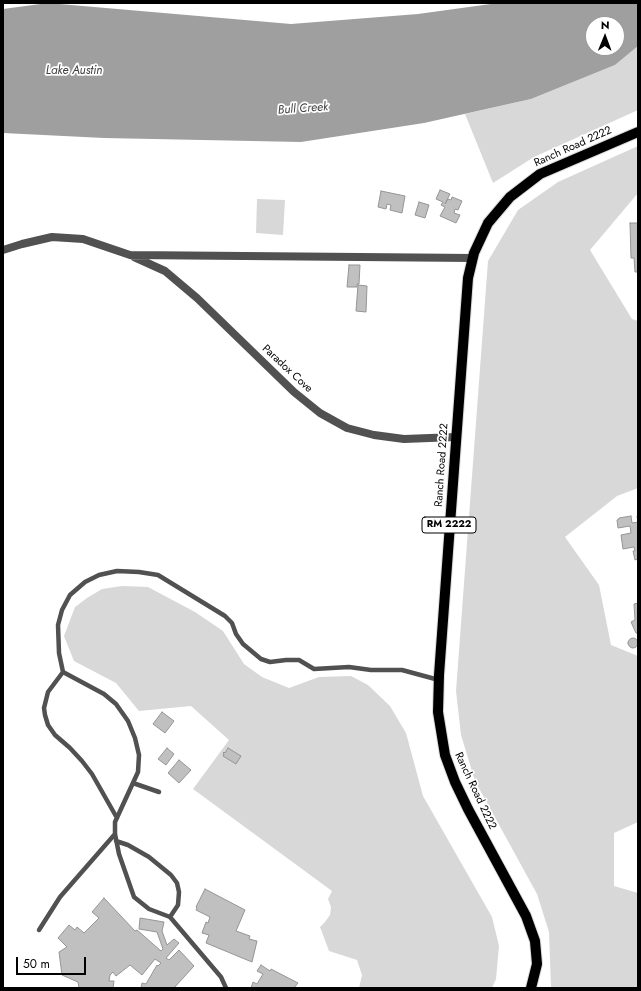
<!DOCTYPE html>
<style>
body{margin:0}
#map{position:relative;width:641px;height:991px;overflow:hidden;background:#fff;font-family:Jost,sans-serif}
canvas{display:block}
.frame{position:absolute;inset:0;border:4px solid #000;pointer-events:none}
.north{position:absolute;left:585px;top:16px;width:40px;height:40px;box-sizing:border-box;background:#fff;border:1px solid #999;border-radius:50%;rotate:1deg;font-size:11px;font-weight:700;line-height:16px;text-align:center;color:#000}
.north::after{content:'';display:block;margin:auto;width:14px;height:18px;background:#000;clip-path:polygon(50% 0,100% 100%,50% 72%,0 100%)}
.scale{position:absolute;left:16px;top:957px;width:70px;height:18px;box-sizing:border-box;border:2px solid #000;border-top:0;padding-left:5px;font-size:12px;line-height:14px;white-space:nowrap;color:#000;-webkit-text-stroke:3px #fff;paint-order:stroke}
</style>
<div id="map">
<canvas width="641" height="991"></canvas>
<div class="frame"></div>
<div class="north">N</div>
<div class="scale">50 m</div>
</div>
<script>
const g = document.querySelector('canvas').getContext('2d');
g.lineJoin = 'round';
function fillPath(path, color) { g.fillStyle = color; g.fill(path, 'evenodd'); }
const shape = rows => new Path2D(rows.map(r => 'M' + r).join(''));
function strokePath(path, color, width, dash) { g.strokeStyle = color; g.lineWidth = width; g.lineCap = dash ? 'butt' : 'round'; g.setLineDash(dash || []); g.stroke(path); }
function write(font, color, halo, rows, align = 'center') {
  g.font = font + ' Jost,sans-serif'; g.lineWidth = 3.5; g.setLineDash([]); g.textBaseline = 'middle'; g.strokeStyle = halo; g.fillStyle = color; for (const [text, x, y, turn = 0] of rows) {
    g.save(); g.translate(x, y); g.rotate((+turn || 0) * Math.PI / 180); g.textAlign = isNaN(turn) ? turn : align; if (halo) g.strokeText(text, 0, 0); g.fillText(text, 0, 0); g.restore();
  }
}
const green = shape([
 [638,46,638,110,534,157,493,183,465,114,531,99,615,65],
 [638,146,638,193,590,250,632,319,638,321,638,488,617,496,565,537,599,585,611,645,638,656,638,822,614,833,614,886,638,893,638,988,551,988,549,932,537,894,475,781,461,735,456,691,488,261,518,210,558,182],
 [257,199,285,200,283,235,256,233],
 [122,586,148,587,195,612,223,631,244,664,262,677,289,688,319,677,351,676,368,685,390,706,406,733,423,796,492,917,499,946,496,979,492,988,359,988,362,975,357,960,329,951,320,927,325,922,330,915,331,907,328,899,332,891,193,789,229,740,191,706,139,711,116,683,74,661,64,636,75,607,87,598,102,589]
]);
const water = shape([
 [48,3,291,24,418,14,498,3,638,3,638,46,615,65,531,99,424,123,301,142,104,138,3,133,3,9],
 [593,24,617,24,617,48,593,48]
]);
const building = shape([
 [440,190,450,194,445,204,448,199,451,200,452,197,462,201,458,210,455,209,454,213,460,215,456,223,440,216,445,207,441,205,443,202,436,199,440,190],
 [381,191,405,196,402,213,390,210,391,205,387,204,386,209,378,207,381,191],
 [419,202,429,205,425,218,415,215,419,202],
 [630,223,638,223,638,272,635,272,634,258,631,258,630,223],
 [349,265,360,265,359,284,357,284,357,287,347,287,349,265],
 [358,285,367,286,366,312,356,311,358,285],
 [631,516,632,523,638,522,637,516,638,516,638,559,635,560,633,551,635,551,634,547,623,549,621,535,631,533,630,526,618,528,617,520,619,519,619,518,631,516],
 [638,603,638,633,636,633,631,622,635,620,634,604,638,603],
 '628 643a5 5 0 1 1 10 0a5 5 0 1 1-10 0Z',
 [162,712,174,721,165,733,153,724,162,712],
 [167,748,174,754,166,765,158,759,167,748],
 [228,748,241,756,236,764,223,756,224,754,223,753,224,752,225,753,228,748],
 [179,760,191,770,179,783,168,773,179,760],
 [205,889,245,910,236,931,250,936,249,939,257,941,252,962,206,943,209,935,202,933,206,922,208,923,210,917,196,910,197,908,196,907,205,889],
 [104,898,135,931,137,930,161,951,163,949,157,932,139,929,140,918,164,922,162,931,167,945,174,939,179,943,166,958,169,960,179,950,194,966,174,988,141,988,142,983,146,984,157,965,158,966,161,963,155,959,142,975,130,965,116,976,113,972,110,975,109,981,114,981,113,988,79,988,78,982,62,975,59,952,67,947,58,938,69,925,75,930,77,927,84,933,99,918,92,912,104,898],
 [261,965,270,971,271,969,298,983,294,988,251,988,253,982,257,984,263,974,257,971,261,965]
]);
const lane = shape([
 [63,672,48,692,44,708,45,715,48,725,55,735,70,748,82,761,92,774,117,818],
 [133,783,159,792],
 [115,834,119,854,134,897,149,909,170,917,221,977,226,988],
 [116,841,128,845,149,857,171,875,177,883,179,892,178,905,170,917],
 [39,930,60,897,115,834,115,822,138,772,139,755,135,738,128,721,116,704,104,694,63,672,59,653,58,625,62,610,70,595,85,582,99,575,117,571,139,572,158,575,225,616,232,623,236,634,243,644,261,659,270,662,286,660,299,660,314,669,349,667,371,670,402,670,439,680]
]);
const street = shape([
 [3,250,22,244,52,237,83,239,130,255,473,258],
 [134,257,165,271,197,298,294,392,320,413,347,428,374,435,404,439,456,437]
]);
const primary = shape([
 [531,988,537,964,535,941,526,916,468,809,455,782,445,755,438,712,439,675,468,278,474,253,488,223,510,197,540,174,638,132]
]);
const shields = [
 [449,525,54]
];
const shieldNames = [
 ["RM 2222",449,525]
];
const streetNames = [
 ["Ranch Road 2222",573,147,-24],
 ["Paradox Cove",287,369,43],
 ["Ranch Road 2222",442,465,-86],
 ["Ranch Road 2222",475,791,65]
];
const waterNames = [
 ["Lake Austin",74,71],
 ["Bull Creek",303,109,-4]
];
fillPath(green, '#d8d8d8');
fillPath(water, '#9f9f9f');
fillPath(building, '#c0c0c0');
strokePath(building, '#959595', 1);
strokePath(primary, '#dbdbdb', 12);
strokePath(lane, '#515151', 4.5);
strokePath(street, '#515151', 8);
strokePath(primary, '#000', 10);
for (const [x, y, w] of shields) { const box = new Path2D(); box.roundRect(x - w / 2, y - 8, w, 16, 3); g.fillStyle = '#fff'; g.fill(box); strokePath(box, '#000', 1); }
write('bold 10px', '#000', null, shieldNames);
write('11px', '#000', '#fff', streetNames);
write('italic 12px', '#404040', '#fff', waterNames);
</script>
